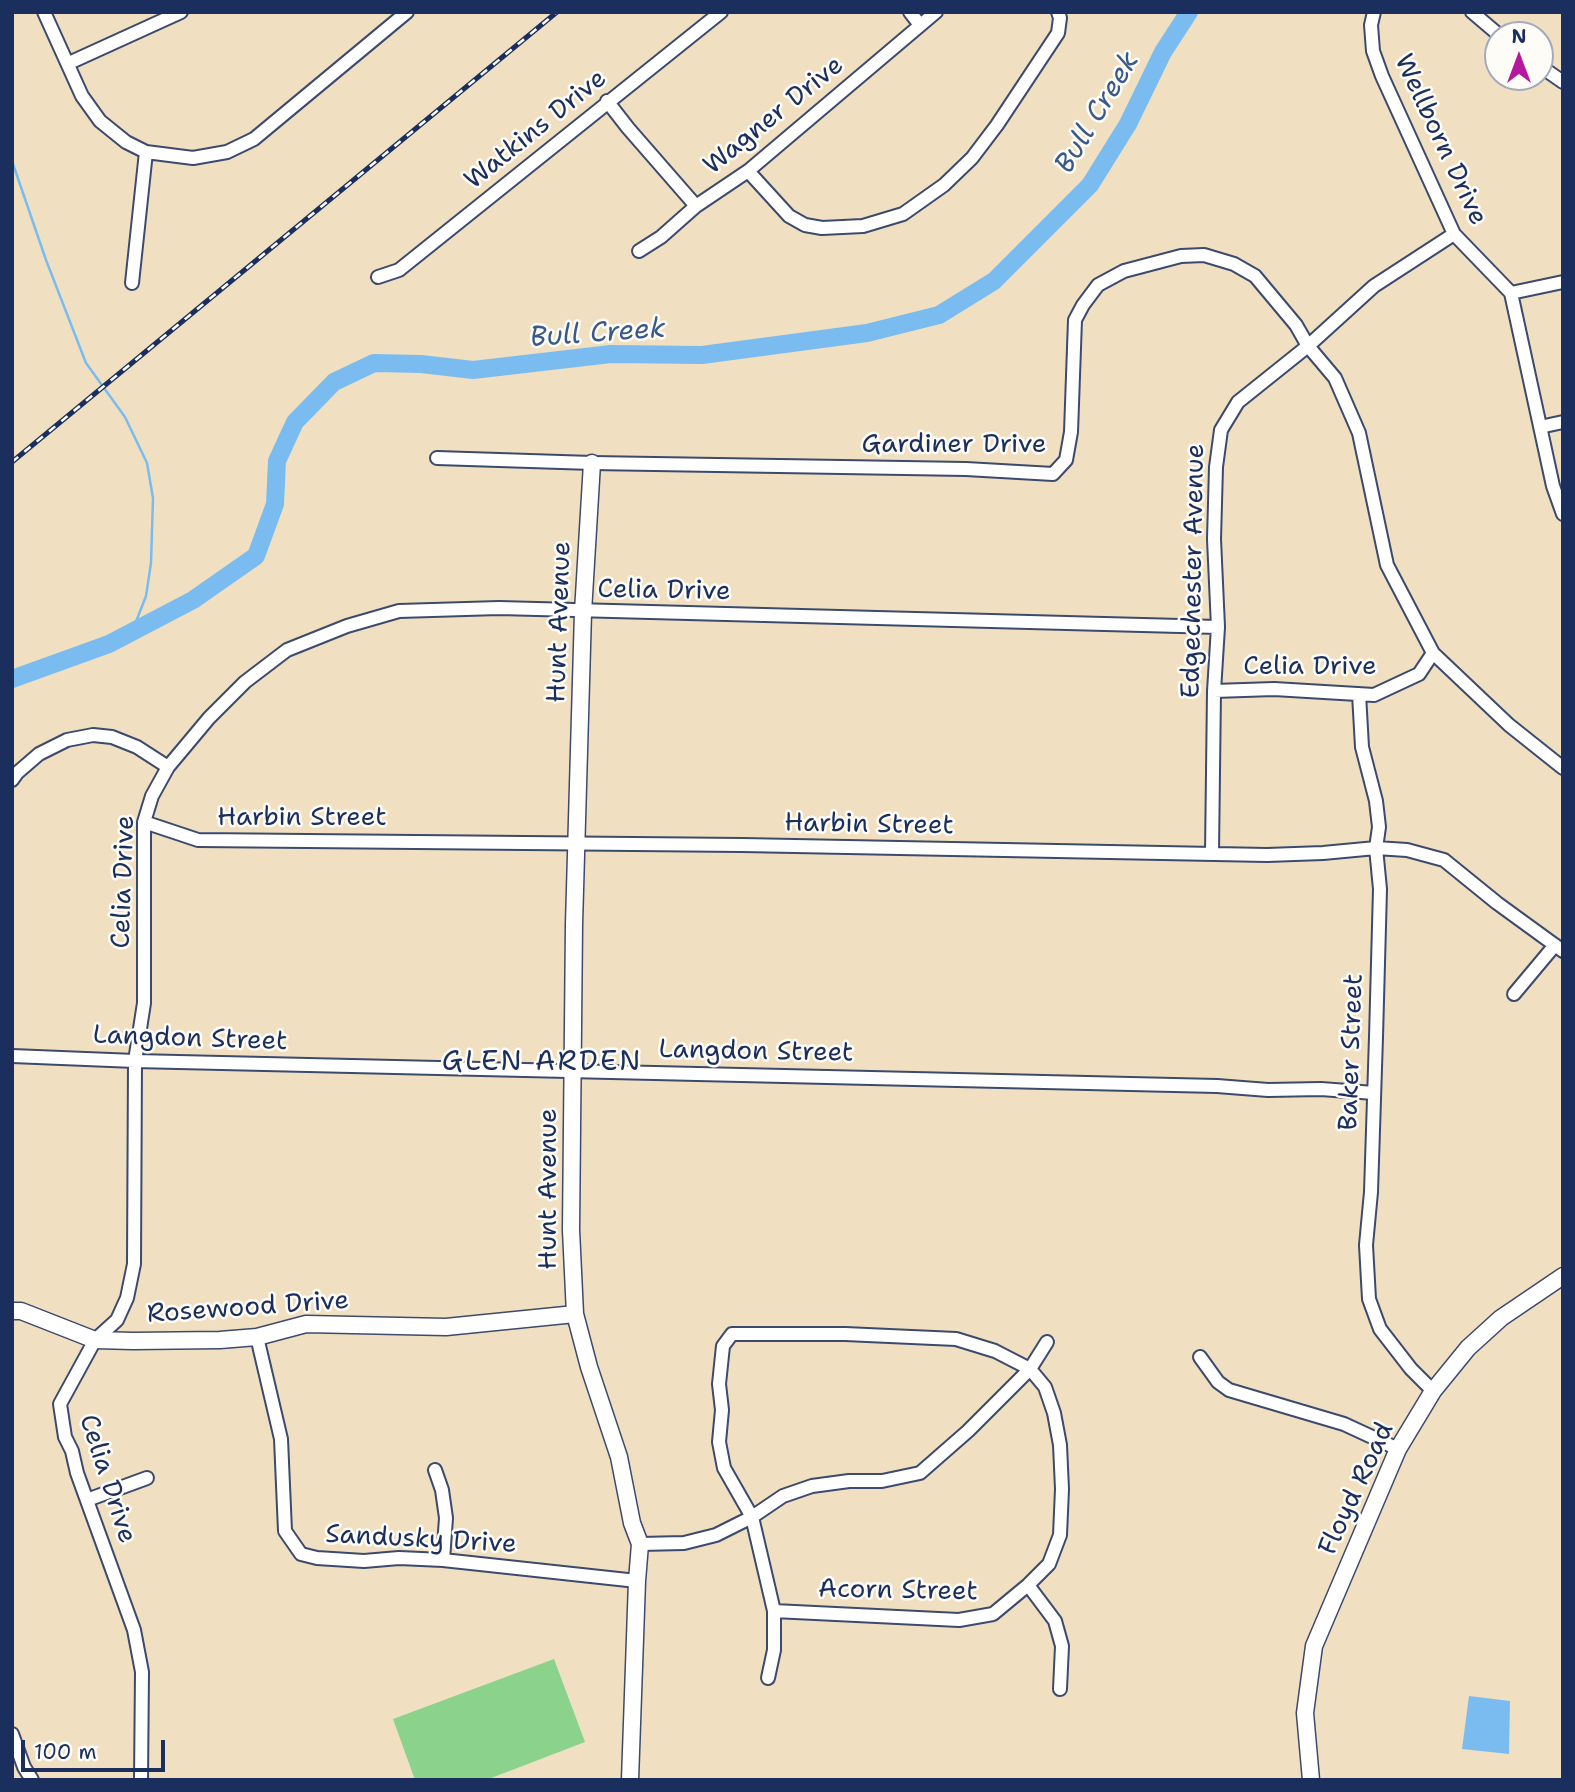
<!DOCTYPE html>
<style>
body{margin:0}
#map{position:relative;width:1575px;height:1792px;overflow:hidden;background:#f0e0c1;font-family:"Shantell Sans",sans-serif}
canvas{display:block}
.frame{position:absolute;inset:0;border:14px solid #1b2f5e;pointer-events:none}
.north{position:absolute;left:1484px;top:21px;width:70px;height:70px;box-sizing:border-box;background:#fdfcf7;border:2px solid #a3aaba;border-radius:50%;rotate:0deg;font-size:19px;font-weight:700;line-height:28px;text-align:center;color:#1b2f5e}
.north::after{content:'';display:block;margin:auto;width:24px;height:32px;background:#b5179e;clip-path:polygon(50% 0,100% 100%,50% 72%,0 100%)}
.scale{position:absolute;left:21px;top:1740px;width:144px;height:32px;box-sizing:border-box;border:4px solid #1b2f5e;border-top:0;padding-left:9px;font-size:21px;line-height:24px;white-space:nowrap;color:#1b2f5e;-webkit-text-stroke:5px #fdfcf7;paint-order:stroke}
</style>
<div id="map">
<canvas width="1575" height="1792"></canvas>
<div class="frame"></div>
<div class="north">N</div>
<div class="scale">100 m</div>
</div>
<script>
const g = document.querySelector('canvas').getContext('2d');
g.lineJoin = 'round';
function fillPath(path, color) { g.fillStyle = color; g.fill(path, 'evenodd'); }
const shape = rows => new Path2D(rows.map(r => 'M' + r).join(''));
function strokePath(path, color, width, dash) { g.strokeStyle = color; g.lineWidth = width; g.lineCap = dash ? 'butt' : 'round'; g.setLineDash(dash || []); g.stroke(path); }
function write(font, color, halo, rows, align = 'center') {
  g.font = font + ' "Shantell Sans",sans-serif'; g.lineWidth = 5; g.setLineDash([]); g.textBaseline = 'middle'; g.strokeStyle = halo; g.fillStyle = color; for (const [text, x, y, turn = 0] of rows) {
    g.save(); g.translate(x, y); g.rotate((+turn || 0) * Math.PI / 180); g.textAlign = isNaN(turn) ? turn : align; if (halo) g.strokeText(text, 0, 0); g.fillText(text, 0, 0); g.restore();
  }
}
const green = shape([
 [554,1659,585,1742,486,1780,415,1780,393,1719]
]);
const water = shape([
 [1469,1696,1510,1701,1509,1754,1462,1749]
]);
const stream = shape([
 [12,161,46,260,86,363,125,417,147,463,153,498,151,563,146,596,132,632]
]);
const river = shape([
 [12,679,109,644,193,600,256,556,275,504,277,461,295,422,334,382,374,363,421,364,473,370,611,354,702,355,867,333,939,315,994,281,1090,185,1128,124,1163,52,1189,12]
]);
const street = shape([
 [44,12,82,96,100,121,126,142,146,152,193,158,227,152,254,139,407,12],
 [910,12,920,25],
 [1374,12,1371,25,1373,51,1382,76,1454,234,1511,293,1553,486,1563,514],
 [1472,12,1499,35],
 [69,63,181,12],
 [1540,66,1563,82],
 [607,101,628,128,696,206],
 [748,171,789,216,805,225,822,228,863,226,903,214,944,185,972,158,997,125,1058,33,1060,18,1058,12],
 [639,251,661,237,696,206,748,171,936,12],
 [378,277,399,270,721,12],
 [132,283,146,152],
 [1511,293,1563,282],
 [1540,427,1563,422],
 [437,458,592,463,966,469,1053,474,1066,460,1071,432,1075,320,1083,305,1098,285,1124,271,1181,256,1204,255,1234,264,1255,276,1296,325,1308,346,1335,378,1359,433,1387,565,1433,653,1509,725,1563,768],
 [1214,691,1274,689,1374,695,1419,674,1433,653],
 [1359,694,1362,747,1376,801,1379,827,1376,848,1380,889,1376,1037,1371,1192,1366,1245,1369,1299,1380,1329,1411,1369,1433,1391],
 [12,780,17,773,39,754,67,740,93,735,112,737,137,747,168,767],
 [144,822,198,840,742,845,1267,855,1323,853,1376,848,1407,850,1444,860,1497,903,1563,951],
 [1212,853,1214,691,1218,627,1214,539,1216,467,1221,430,1238,402,1308,346,1374,286,1454,234],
 [1514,994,1555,945],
 [12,1056,135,1061,1217,1086,1268,1090,1321,1089,1374,1093],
 [257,1337,281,1439,285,1531,301,1554,317,1558,364,1561,399,1558,443,1560,637,1581],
 [1200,1357,1218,1382,1229,1390,1344,1424,1398,1449],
 [435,1470,442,1490,446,1518,443,1560],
 [87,1500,147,1478],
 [640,1544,684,1543,716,1535,752,1517,783,1496,812,1486,849,1481,882,1481,920,1473,968,1431,1030,1369,1047,1342],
 [1028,1585,1055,1621,1062,1646,1060,1689],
 [768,1678,774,1650,774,1611,752,1517,724,1468,719,1442,722,1410,719,1384,723,1346,732,1334,845,1334,956,1339,995,1351,1030,1369,1045,1387,1054,1413,1060,1445,1062,1489,1060,1535,1049,1564,1028,1585,993,1614,959,1620,774,1611],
 [12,1734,24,1767,32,1780],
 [141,1780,142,1672,134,1630,77,1473,72,1451,65,1437,60,1404,95,1340,117,1320,127,1298,134,1264,135,1061,144,1003,144,822,152,796,168,767,209,718,245,682,287,650,347,626,399,611,499,608,1218,627]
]);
const secondary = shape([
 [592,463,583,612,574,924,571,1230,575,1314,589,1367,619,1457,632,1523,640,1544,637,1581,630,1780],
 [12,1311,21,1311,95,1340,133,1341,220,1340,257,1337,306,1324,446,1327,575,1314],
 [1311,1780,1305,1713,1314,1646,1398,1449,1433,1391,1468,1348,1501,1318,1563,1276]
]);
const rail = shape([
 [12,462,557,12]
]);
const streetNames = [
 ["Wagner Drive",774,116,-39],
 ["Watkins Drive",536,130,-39],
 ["Wellborn Drive",1440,140,65],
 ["Gardiner Drive",954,445],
 ["Edgechester Avenue",1194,571,-89],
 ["Celia Drive",664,591,1],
 ["Hunt Avenue",560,622,-88],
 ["Celia Drive",1310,667],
 ["Harbin Street",302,818],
 ["Harbin Street",869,825,1],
 ["Celia Drive",124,882,-88],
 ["Langdon Street",190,1039,2],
 ["Langdon Street",756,1052,1],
 ["Baker Street",1352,1052,-88],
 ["Hunt Avenue",549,1189,-90],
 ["Rosewood Drive",248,1308,-4],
 ["Celia Drive",107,1479,72],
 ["Floyd Road",1357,1489,-65],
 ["Sandusky Drive",421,1540,3],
 ["Acorn Street",898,1591,1]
];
const waterNames = [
 ["Bull Creek",1098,113,-59],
 ["Bull Creek",598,334,-4]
];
const neighbourhoodNames = [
 ["GLEN ARDEN",542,1063]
];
fillPath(green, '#8bd28d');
fillPath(water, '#7bbcf0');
strokePath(stream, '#7bbcf0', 2.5);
strokePath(river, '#7bbcf0', 18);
strokePath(street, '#3b4a6d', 16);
strokePath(secondary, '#3b4a6d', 19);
strokePath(street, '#fff', 12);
strokePath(secondary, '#fff', 16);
strokePath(rail, '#1b2f5e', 5);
strokePath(rail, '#fdfcf7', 2.5, [8]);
write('26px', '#1b2f5e', '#fdfcf7', streetNames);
write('italic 28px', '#38598a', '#fdfcf7', waterNames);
g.letterSpacing = '2px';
write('28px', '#1b2f5e', '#fdfcf7', neighbourhoodNames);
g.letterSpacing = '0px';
</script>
